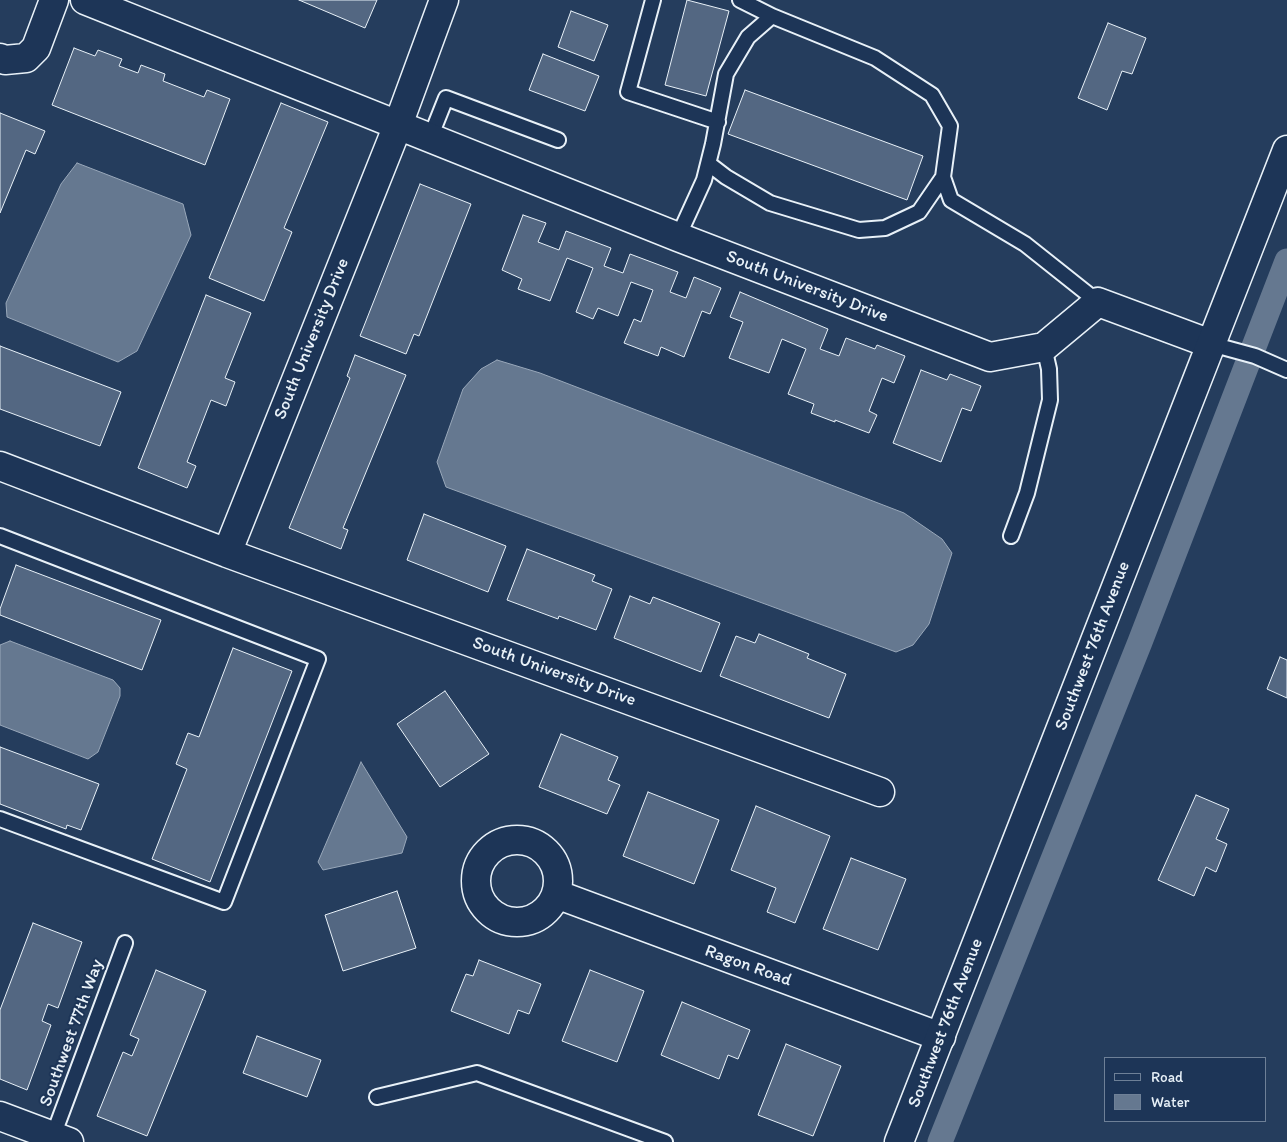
<!DOCTYPE html>
<style>
body{margin:0}
#map{position:relative;width:1287px;height:1142px;overflow:hidden;background:#253d5d;font-family:Itim,sans-serif}
canvas{display:block}
.legend{position:absolute;left:1104px;top:1057px;width:162px;height:65px;box-sizing:border-box;background:#1d3557;border:1px solid #6e8097;margin:0;padding:6px 9px;list-style:none;font-size:15px;color:#e8f1f8}
.legend li{display:flex;align-items:center;gap:10px;height:25px}
.legend b{width:25px;border:1px solid #6e8097}
</style>
<div id="map">
<canvas width="1287" height="1142"></canvas>
<ul class="legend">
<li><b style="height:6px;background:#1d3557"></b>Road</li>
<li><b style="height:14px;background:#657890"></b>Water</li>
</ul>
</div>
<script>
const g = document.querySelector('canvas').getContext('2d');
g.lineJoin = 'round';
function fillPath(path, color) { g.fillStyle = color; g.fill(path, 'evenodd'); }
const shape = rows => new Path2D(rows.map(r => 'M' + r).join(''));
function strokePath(path, color, width, dash) { g.strokeStyle = color; g.lineWidth = width; g.lineCap = dash ? 'butt' : 'round'; g.setLineDash(dash || []); g.stroke(path); }
function write(font, color, halo, rows, align = 'center') {
  g.font = font + ' Itim,sans-serif'; g.lineWidth = 4; g.setLineDash([]); g.textBaseline = 'middle'; g.strokeStyle = halo; g.fillStyle = color; for (const [text, x, y, turn = 0] of rows) {
    g.save(); g.translate(x, y); g.rotate((+turn || 0) * Math.PI / 180); g.textAlign = isNaN(turn) ? turn : align; if (halo) g.strokeText(text, 0, 0); g.fillText(text, 0, 0); g.restore();
  }
}
const water = shape([
 [77,163,183,204,191,235,137,351,118,362,7,317,6,303,61,184,77,163],
 [497,360,540,373,904,513,942,539,952,553,929,624,913,645,896,652,446,487,437,462,463,389,481,369,497,360],
 [10,641,113,680,120,688,120,696,98,752,88,759,0,725,0,645,10,641],
 [361,762,407,837,402,853,323,870,318,862,361,762]
]);
const canal = shape([
 [940,1142,1140,642,1287,261]
]);
const building = shape([
 [299,0,377,0,365,28,299,0],
 [687,0,729,11,706,96,665,85,687,0],
 [571,11,608,25,594,61,558,47,571,11],
 [1108,23,1146,38,1132,74,1122,71,1107,110,1078,98,1108,23],
 [74,48,95,56,98,50,122,59,119,66,138,73,141,65,165,74,163,81,204,97,207,90,230,99,205,165,52,105,74,48],
 [543,54,599,76,585,111,529,90,543,54],
 [745,90,923,156,907,200,728,134,745,90],
 [281,103,328,122,284,228,292,232,264,301,209,278,281,103],
 [0,113,45,131,35,154,26,150,0,213,0,113],
 [420,184,471,204,419,336,414,334,406,354,360,336,420,184],
 [523,215,546,223,538,242,559,250,566,231,611,248,604,266,623,273,630,254,678,272,670,292,686,298,694,277,721,288,710,314,702,311,684,357,661,347,658,356,624,343,634,319,641,322,653,290,631,282,618,316,598,308,593,319,576,312,593,268,567,258,550,301,518,289,522,279,502,270,523,215],
 [740,292,828,329,820,349,839,356,846,338,875,349,877,345,905,356,894,383,882,378,869,411,877,415,869,433,835,420,835,422,811,413,814,404,788,394,806,349,782,339,769,373,729,358,743,322,730,317,740,292],
 [206,295,251,313,225,378,235,382,226,406,211,400,187,462,196,466,187,488,138,468,206,295],
 [0,346,121,392,100,446,0,409,0,346],
 [355,355,406,375,343,528,348,530,341,549,289,528,350,378,347,376,355,355],
 [921,370,947,380,950,374,981,386,971,411,962,408,941,462,893,443,921,370],
 [424,514,506,546,488,592,407,560,424,514],
 [527,549,595,575,592,581,612,589,596,630,559,616,558,619,507,600,527,549],
 [16,565,161,620,142,670,0,615,0,609,16,565],
 [630,596,650,604,653,597,720,623,701,672,614,638,630,596],
 [759,634,809,654,807,658,846,674,829,718,720,676,736,636,755,643,759,634],
 [233,648,292,671,210,882,152,859,187,769,176,764,188,733,199,737,233,648],
 [1280,657,1287,660,1287,698,1267,689,1280,657],
 [445,691,489,754,440,787,397,724,445,691],
 [561,734,618,757,608,780,620,785,607,814,539,787,561,734],
 [0,747,99,784,81,830,67,825,66,829,0,804,0,747],
 [648,792,719,820,694,884,623,856,648,792],
 [1196,795,1229,809,1216,839,1227,844,1216,872,1206,867,1194,896,1158,880,1196,795],
 [756,806,830,836,795,923,767,912,776,888,731,870,756,806],
 [851,858,906,879,878,950,823,929,851,858],
 [397,891,416,948,343,971,325,915,397,891],
 [33,923,82,942,58,1008,48,1004,42,1021,51,1025,27,1090,0,1079,0,1010,33,923],
 [479,960,541,984,529,1014,518,1010,509,1034,451,1011,466,974,473,976,479,960],
 [156,970,206,991,147,1136,97,1116,123,1052,132,1056,139,1039,130,1035,156,970],
 [590,970,644,991,617,1062,562,1041,590,970],
 [682,1002,750,1030,738,1059,728,1055,719,1079,661,1055,682,1002],
 [257,1036,321,1060,307,1097,243,1073,257,1036],
 [786,1044,841,1066,813,1136,758,1115,786,1044]
]);
const service = shape([
 [653,0,628,92,718,122],
 [740,0,772,16],
 [430,138,446,98,558,140],
 [709,164,726,177,770,203,859,230,885,228,919,212,943,177],
 [678,237,704,180,713,144,726,74,748,37,772,16,875,58,932,95,950,126,943,177,951,200,1025,244,1098,302],
 [1211,344,1255,356,1287,370],
 [0,536,318,659,224,902,0,819],
 [1011,536,1027,493,1050,400,1049,369,1044,347],
 [377,1097,477,1073,665,1142],
 [53,1136,125,943]
]);
const minor = shape([
 [85,0,678,237,990,357,1044,347,1098,302,1211,344],
 [444,0,398,125,227,553,880,792],
 [0,58,5,60,26,58,36,48,54,0],
 [0,466,227,553],
 '476 881a41 41 0 1 1 82 0a41 41 0 1 1-82 0Z',
 [556,894,941,1037],
 [0,1116,69,1142]
]);
const tertiary = shape([
 [899,1142,1287,150]
]);
const streetNames = [
 ["South University Drive",807,287,21],
 ["South University Drive",312,339,-68],
 ["Southwest 76th Avenue",1093,646,-69],
 ["South University Drive",554,672,20],
 ["Ragon Road",748,966,20],
 ["Southwest 76th Avenue",946,1023,-69],
 ["Southwest 77th Way",72,1033,-70]
];
fillPath(water, '#657890');
strokePath(water, '#99a8ba', 1);
strokePath(canal, '#657890', 25);
fillPath(building, '#536782');
strokePath(building, '#e8f1f8', 1);
strokePath(service, '#e8f1f8', 18);
strokePath(minor, '#e8f1f8', 31);
strokePath(tertiary, '#e8f1f8', 31);
strokePath(service, '#1d3557', 14);
strokePath(minor, '#1d3557', 28);
strokePath(tertiary, '#1d3557', 28);
write('18px', '#e8f1f8', '#1d3557', streetNames);
</script>
